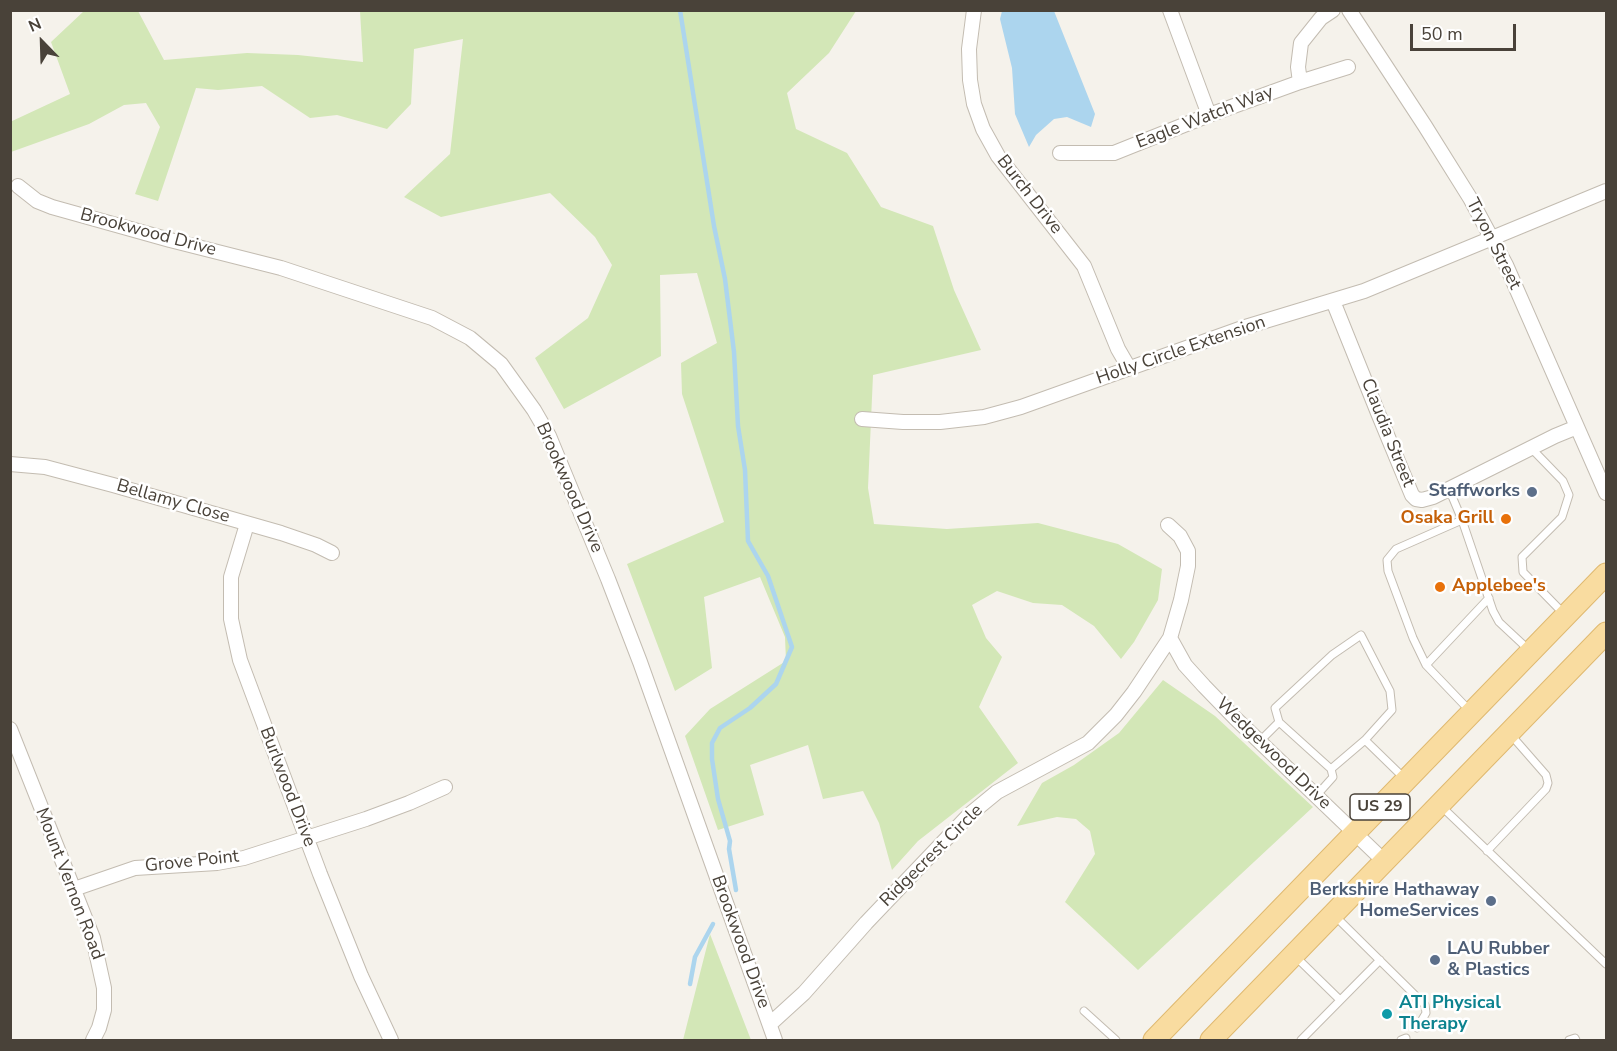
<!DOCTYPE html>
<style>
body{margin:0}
#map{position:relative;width:1617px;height:1051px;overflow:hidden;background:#f5f2eb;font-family:"Nunito Sans",sans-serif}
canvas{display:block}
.frame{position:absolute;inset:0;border:12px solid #494239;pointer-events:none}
.north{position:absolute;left:12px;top:12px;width:60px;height:60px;-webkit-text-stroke:4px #fff;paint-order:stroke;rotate:337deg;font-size:16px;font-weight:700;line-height:24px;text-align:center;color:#494239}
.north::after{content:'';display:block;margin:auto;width:21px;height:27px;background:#494239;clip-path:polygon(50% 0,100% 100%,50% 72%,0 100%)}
.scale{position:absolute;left:1410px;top:24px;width:106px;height:27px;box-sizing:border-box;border:3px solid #494239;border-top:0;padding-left:8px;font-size:18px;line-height:21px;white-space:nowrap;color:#494239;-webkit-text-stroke:4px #fff;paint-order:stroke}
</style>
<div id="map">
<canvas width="1617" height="1051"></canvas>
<div class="frame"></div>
<div class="north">N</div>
<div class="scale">50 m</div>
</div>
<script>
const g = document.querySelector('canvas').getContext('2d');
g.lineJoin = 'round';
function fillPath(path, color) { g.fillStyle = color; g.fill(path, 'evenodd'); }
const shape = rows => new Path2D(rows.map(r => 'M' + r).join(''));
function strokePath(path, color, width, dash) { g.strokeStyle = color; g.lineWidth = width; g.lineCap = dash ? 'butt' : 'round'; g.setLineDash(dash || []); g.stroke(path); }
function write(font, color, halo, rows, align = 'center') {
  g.font = font + ' "Nunito Sans",sans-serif'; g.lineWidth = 5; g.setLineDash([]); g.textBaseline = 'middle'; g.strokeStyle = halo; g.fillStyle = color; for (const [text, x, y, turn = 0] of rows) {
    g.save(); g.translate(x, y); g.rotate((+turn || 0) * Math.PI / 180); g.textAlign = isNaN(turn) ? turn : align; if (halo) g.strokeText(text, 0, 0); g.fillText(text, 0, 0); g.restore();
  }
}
const green = shape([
 [84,11,138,11,164,60,247,53,298,55,363,62,360,11,856,11,829,53,787,93,796,129,847,153,881,207,933,226,954,290,981,350,873,375,868,488,874,524,947,529,1038,523,1118,544,1162,569,1158,600,1134,642,1121,659,1094,626,1062,605,1033,603,997,591,972,605,986,638,1002,657,979,707,1018,763,918,841,892,870,879,823,863,791,823,799,808,745,750,765,764,815,718,830,685,736,710,709,786,661,785,637,760,577,704,597,712,668,675,691,627,564,724,522,682,394,681,363,717,343,697,273,660,275,661,356,564,409,535,358,588,318,612,265,595,237,550,193,441,217,404,197,450,154,463,39,414,49,411,104,387,129,337,115,310,118,262,86,218,90,196,88,158,201,135,194,160,127,146,103,124,105,89,124,11,152,10,122,70,94,51,42],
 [1163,680,1215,716,1313,807,1138,970,1065,902,1095,854,1090,831,1076,819,1057,817,1017,826,1042,783,1074,765,1119,733],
 [710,934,751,1040,683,1040]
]);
const water = shape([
 [1002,11,1054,11,1095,114,1091,127,1067,117,1054,119,1036,135,1029,147,1015,114,1012,68,1000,19]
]);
const stream = shape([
 [680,10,714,226,725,279,734,352,738,426,745,470,748,541,768,576,792,647,776,684,750,708,720,728,712,743,712,759,718,799,730,841,729,849,736,890],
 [690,984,695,957,713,924]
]);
const service = shape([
 [1531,448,1563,481,1569,495,1562,517,1522,557,1523,572,1564,614],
 [1449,489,1462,520],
 [1426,665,1489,598],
 [1470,711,1426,665,1413,638,1388,571,1387,560,1396,549,1462,520,1493,611,1499,622,1529,650],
 [1279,722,1275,708,1332,655,1361,635,1390,691,1392,710,1365,740],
 [1259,742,1279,722,1331,769,1333,777,1316,796],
 [1331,769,1365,740,1404,778],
 [1442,807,1606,964],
 [1487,851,1546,789,1548,783,1546,775,1511,735],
 [1335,916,1425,1005,1426,1013,1417,1028],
 [1296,957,1340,1000],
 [1084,1011,1116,1040],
 [1301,1040,1380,960],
 [1401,1040,1406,1038],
 [1569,1040,1575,1038,1576,1040]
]);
const minor = shape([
 [974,10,969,49,970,80,974,104,983,129,998,156,1084,266,1118,349,1129,368],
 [1170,10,1209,115],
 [1349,10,1425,126,1470,198,1492,239,1506,265,1606,493],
 [1300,82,1298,67,1301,43,1321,18,1333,10],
 [1060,153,1114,153,1209,115,1300,82,1348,67],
 [18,186,37,201,52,207,170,240,281,268,432,318,470,338,501,364,534,410,549,436,608,579,640,662,775,1040],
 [1333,301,1378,413,1412,495,1416,499,1422,500,1433,497,1555,436,1577,427],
 [862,419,903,422,940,422,984,417,1021,407,1242,328,1364,291,1606,191],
 [10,464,45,467,113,485,281,533,316,545,332,553],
 [247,524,231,577,231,619,240,660,320,874,361,976,391,1040],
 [1170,638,1185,665,1204,686,1235,718,1385,862],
 [10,729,93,938,104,988,104,1010,99,1028,93,1040],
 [74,889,135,868,217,863,244,858,366,819,409,803,445,787],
 [770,1024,804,993,866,923,969,815,997,792,1088,743,1116,715,1134,692,1170,638,1181,600,1188,566,1188,551,1180,536,1168,525]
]);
const primary = shape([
 [1154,1040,1606,574],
 [1211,1040,1606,633]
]);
const markers = [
 [1532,492,6,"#5c6f8a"],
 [1506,519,6,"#e8710a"],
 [1440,587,6,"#e8710a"],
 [1491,901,6,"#5c6f8a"],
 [1435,960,6,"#5c6f8a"],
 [1387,1014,6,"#0f9aa8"]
];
const shields = [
 [1380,807,60]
];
const shieldNames = [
 ["US 29",1380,807]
];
const streetNames = [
 ["Eagle Watch Way",1205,118,-21],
 ["Burch Drive",1029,195,52],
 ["Brookwood Drive",148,233,15],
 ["Tryon Street",1493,244,63],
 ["Holly Circle Extension",1181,351,-19],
 ["Claudia Street",1387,433,68],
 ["Brookwood Drive",569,488,66],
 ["Bellamy Close",173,502,16],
 ["Wedgewood Drive",1273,754,44],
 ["Burlwood Drive",287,787,69],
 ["Ridgecrest Circle",932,856,-45],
 ["Grove Point",192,862,-6],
 ["Mount Vernon Road",69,884,69],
 ["Brookwood Drive",740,942,70]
];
const serviceNames = [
 ["Staffworks",1520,492],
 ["Berkshire Hathaway",1479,891],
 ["HomeServices",1479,912],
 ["LAU Rubber",1447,950,"left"],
 ["& Plastics",1447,971,"left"]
];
const foodNames = [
 ["Osaka Grill",1494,519],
 ["Applebee's",1452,587,"left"]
];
const cultureNames = [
 ["ATI Physical",1399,1004],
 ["Therapy",1399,1025]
];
fillPath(green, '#d3e7b7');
fillPath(water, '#acd5ee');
strokePath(stream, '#acd5ee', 4.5);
strokePath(service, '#c3bcb1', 9);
strokePath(minor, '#c3bcb1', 16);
strokePath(primary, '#dfb970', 23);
strokePath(service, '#fff', 7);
strokePath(minor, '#fff', 14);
strokePath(primary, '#f9dca0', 21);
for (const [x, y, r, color] of markers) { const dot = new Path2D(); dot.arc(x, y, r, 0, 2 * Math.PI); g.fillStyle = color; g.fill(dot); strokePath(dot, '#fff', 2); }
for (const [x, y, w] of shields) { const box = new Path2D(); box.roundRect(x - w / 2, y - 13, w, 26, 4.5); g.fillStyle = '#fff'; g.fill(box); strokePath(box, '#494239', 1.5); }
write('bold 16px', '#494239', null, shieldNames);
write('18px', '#494239', '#fff', streetNames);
write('bold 18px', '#4e5e75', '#fff', serviceNames, 'right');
write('bold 18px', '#c56008', '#fff', foodNames, 'right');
write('bold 18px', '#0d838f', '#fff', cultureNames, 'left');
</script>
